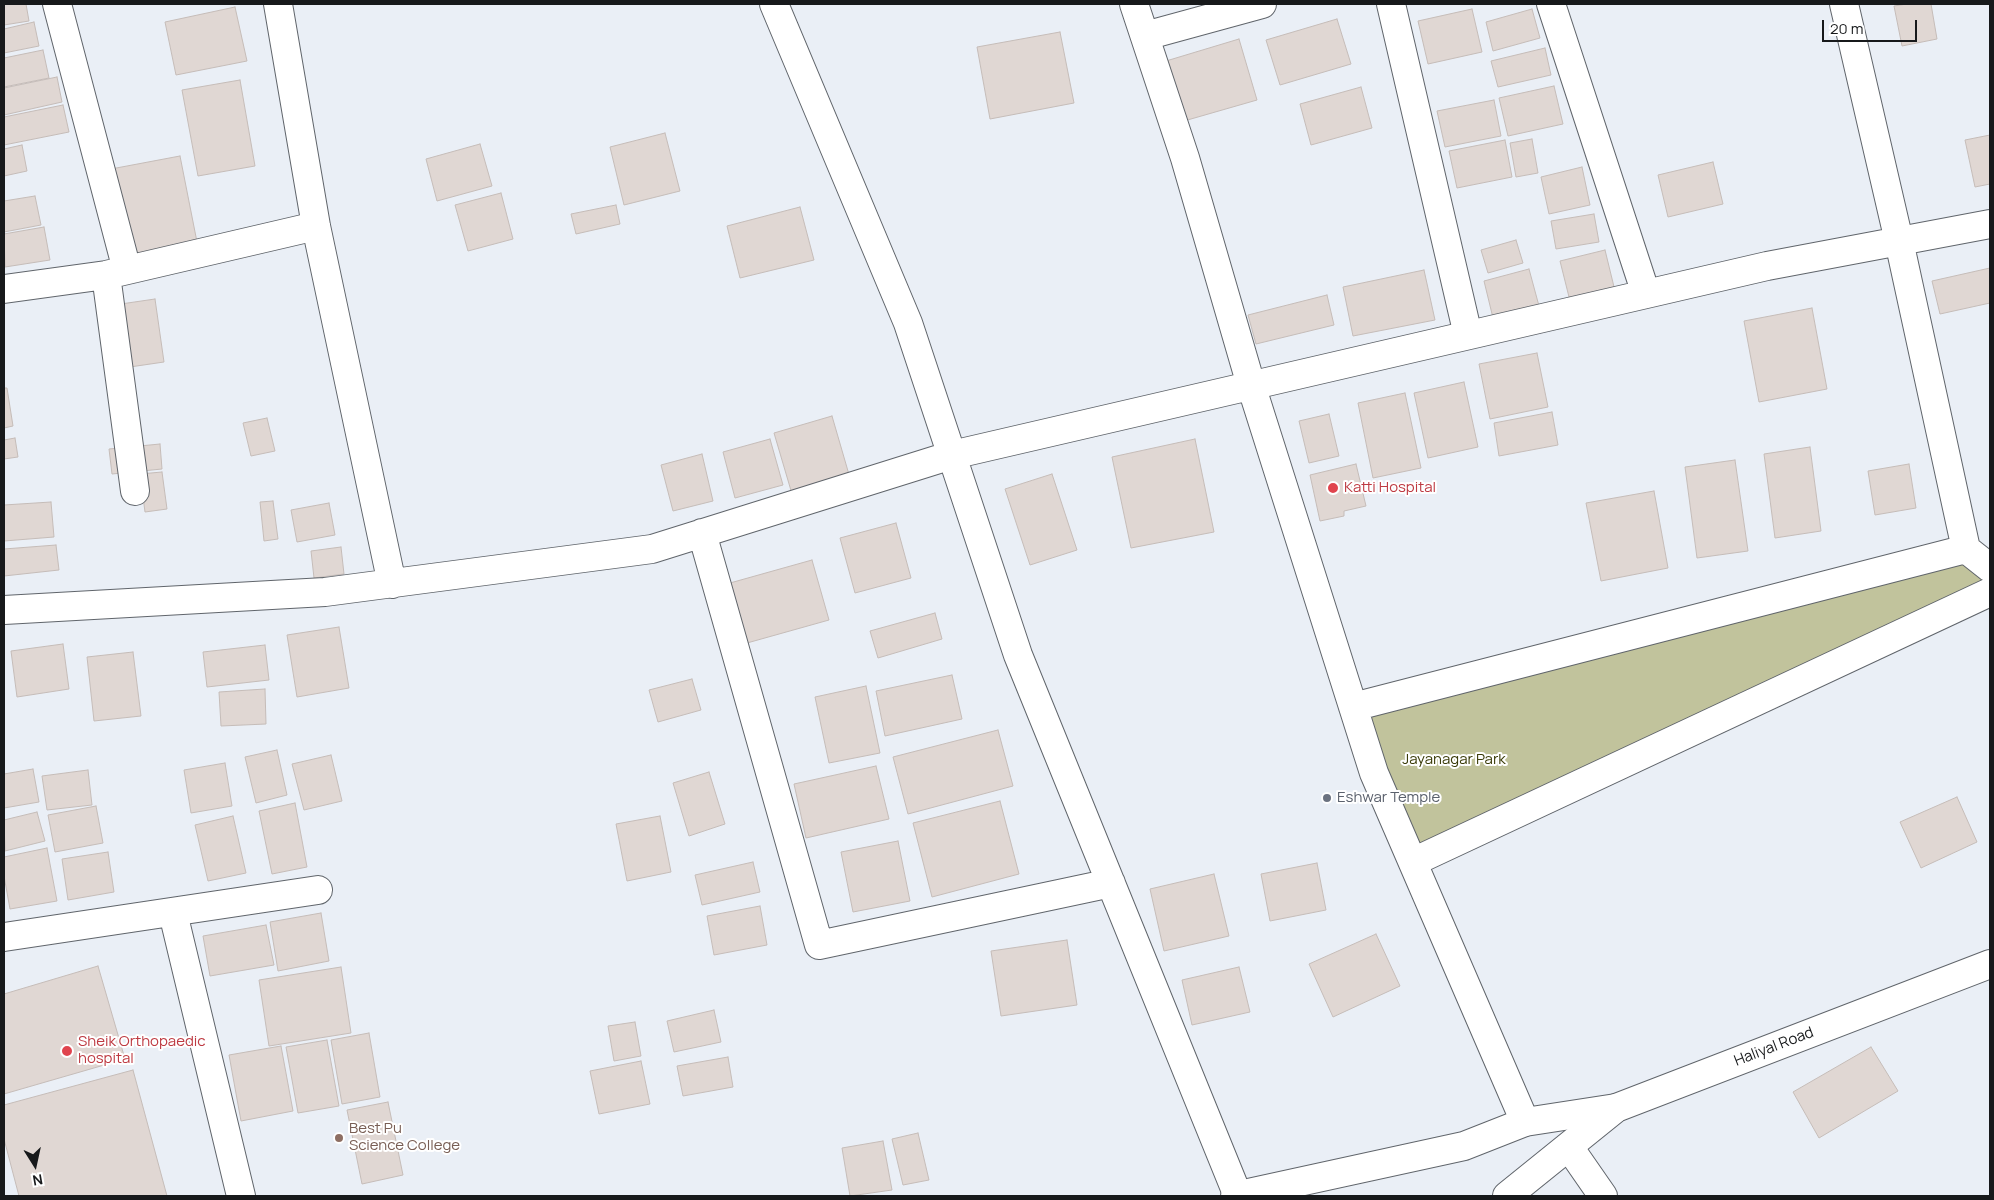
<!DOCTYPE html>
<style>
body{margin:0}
#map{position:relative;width:1994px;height:1200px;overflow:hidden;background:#eaeff6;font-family:Manrope,sans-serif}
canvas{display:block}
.frame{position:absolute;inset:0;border:5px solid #17191b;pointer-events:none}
.north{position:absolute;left:10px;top:1140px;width:50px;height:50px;-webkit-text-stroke:4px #fff;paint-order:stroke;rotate:170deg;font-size:14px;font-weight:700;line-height:20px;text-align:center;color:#17191b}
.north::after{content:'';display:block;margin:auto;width:18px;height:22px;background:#17191b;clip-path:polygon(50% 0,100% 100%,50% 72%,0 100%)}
.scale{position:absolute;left:1822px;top:20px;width:95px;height:22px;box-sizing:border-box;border:2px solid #17191b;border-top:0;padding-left:6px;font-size:15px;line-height:18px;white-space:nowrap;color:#17191b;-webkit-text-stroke:4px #fff;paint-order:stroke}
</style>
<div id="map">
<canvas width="1994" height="1200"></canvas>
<div class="frame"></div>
<div class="north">N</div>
<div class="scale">20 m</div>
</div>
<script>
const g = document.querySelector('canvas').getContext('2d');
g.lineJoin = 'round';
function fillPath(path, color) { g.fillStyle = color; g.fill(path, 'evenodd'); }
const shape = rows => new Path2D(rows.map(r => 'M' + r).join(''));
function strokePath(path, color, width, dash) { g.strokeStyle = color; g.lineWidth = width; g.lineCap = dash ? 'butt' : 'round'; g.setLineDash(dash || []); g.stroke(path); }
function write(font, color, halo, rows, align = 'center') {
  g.font = font + ' Manrope,sans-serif'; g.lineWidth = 4; g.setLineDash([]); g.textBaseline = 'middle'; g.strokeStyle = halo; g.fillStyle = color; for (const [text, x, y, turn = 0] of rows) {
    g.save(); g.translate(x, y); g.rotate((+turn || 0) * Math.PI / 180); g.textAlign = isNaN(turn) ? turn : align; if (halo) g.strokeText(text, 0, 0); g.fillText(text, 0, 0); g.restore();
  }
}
const green = shape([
 [1962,559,1990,583,1416,851,1365,715]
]);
const building = shape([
 [4,4,26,4,29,21,4,25,4,4],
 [1907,4,1931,4,1937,39,1902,46,1894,6,1907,4],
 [235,7,247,61,176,75,165,22,235,7],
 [1472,9,1482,52,1428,64,1418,21,1472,9],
 [1532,9,1540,38,1493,51,1486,22,1532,9],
 [1337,19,1351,64,1280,85,1266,40,1337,19],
 [34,22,39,46,4,53,4,29,34,22],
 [1060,32,1074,103,990,119,977,47,1060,32],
 [1239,39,1257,100,1184,121,1166,61,1239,39],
 [1545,48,1551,75,1498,87,1491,61,1545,48],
 [43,50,49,78,4,87,4,58,43,50],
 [57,77,62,102,4,115,4,88,57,77],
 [240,80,255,166,198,176,182,90,240,80],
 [1554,86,1563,124,1508,136,1499,98,1554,86],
 [1361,87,1372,128,1311,145,1300,104,1361,87],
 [1494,100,1501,136,1445,147,1437,111,1494,100],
 [63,105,69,132,4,145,4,117,63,105],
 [665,133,680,191,624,205,610,147,665,133],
 [1990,135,1990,184,1975,187,1965,140,1990,135],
 [1532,139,1538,173,1516,177,1510,143,1532,139],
 [1505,140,1512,177,1457,188,1449,151,1505,140],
 [480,144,492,186,437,201,426,159,480,144],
 [22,145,27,171,4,176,4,149,22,145],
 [180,156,197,242,128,255,111,169,180,156],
 [1713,162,1723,204,1668,217,1658,175,1713,162],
 [1582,167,1590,205,1549,214,1541,177,1582,167],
 [501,193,513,239,468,251,455,205,501,193],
 [35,196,41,225,4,232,4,201,35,196],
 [616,205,620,224,576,234,571,214,616,205],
 [800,207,814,260,740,278,727,226,800,207],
 [1594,214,1599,242,1556,249,1551,221,1594,214],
 [44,227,50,260,5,267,4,234,44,227],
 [1516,240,1523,263,1488,273,1481,250,1516,240],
 [1605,250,1616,295,1571,305,1560,261,1605,250],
 [1990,268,1990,303,1940,314,1932,281,1990,268],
 [1529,269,1539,306,1493,318,1484,281,1529,269],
 [1424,270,1435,320,1353,336,1343,287,1424,270],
 [1327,295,1334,325,1256,344,1248,315,1327,295],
 [155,299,164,362,123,368,114,305,155,299],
 [1812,308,1827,389,1759,402,1744,321,1812,308],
 [1537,353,1548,407,1490,419,1479,364,1537,353],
 [1464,382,1478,447,1428,458,1414,393,1464,382],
 [4,388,7,388,13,426,4,428,4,388],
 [1405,393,1421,468,1373,478,1358,403,1405,393],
 [1552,412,1558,445,1499,456,1494,423,1552,412],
 [1329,414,1339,456,1309,463,1299,421,1329,414],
 [832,416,850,478,792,494,774,433,832,416],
 [267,418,275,451,251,456,243,423,267,418],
 [15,438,18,457,4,459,4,440,15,438],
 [770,439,783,485,735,498,723,452,770,439],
 [1195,439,1214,532,1131,548,1112,457,1195,439],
 [160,444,162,469,112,474,109,449,160,444],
 [1810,447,1821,531,1775,538,1764,454,1810,447],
 [702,454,713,501,673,511,661,465,702,454],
 [1735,460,1748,551,1697,558,1685,467,1735,460],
 [1356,464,1366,506,1344,511,1344,516,1320,521,1310,475,1356,464],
 [1909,464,1916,508,1875,515,1868,471,1909,464],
 [162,472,167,509,145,512,140,474,162,472],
 [1052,474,1077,550,1030,565,1005,489,1052,474],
 [1654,491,1668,568,1601,581,1586,503,1654,491],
 [273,501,278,539,264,541,260,502,273,501],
 [51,502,54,537,4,541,4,505,51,502],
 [329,503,335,535,297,542,291,510,329,503],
 [896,523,911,578,855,593,840,538,896,523],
 [56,545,59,570,4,576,4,549,56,545],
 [341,547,344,574,314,578,311,551,341,547],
 [812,560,829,620,747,643,730,583,812,560],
 [935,613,942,639,878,658,870,631,935,613],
 [339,627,349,688,297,697,287,635,339,627],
 [63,644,69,689,17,697,11,651,63,644],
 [265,645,269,680,207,687,203,652,265,645],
 [133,652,141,716,94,721,87,657,133,652],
 [952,675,962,719,885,736,876,691,952,675],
 [692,679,701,710,658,722,649,690,692,679],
 [866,686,880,753,829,763,815,697,866,686],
 [265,689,266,724,221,726,219,692,265,689],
 [998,730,1013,786,908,814,893,757,998,730],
 [277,750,287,795,256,803,245,757,277,750],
 [331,755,342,801,304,810,292,764,331,755],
 [225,763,232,806,191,813,184,770,225,763],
 [876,766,889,819,806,838,794,784,876,766],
 [33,769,39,802,4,808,4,774,33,769],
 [88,770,92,805,47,810,42,776,88,770],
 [709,772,725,824,689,836,673,783,709,772],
 [1957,797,1977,842,1921,868,1900,822,1957,797],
 [1000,801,1019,874,932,897,913,823,1000,801],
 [295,803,307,867,272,874,259,811,295,803],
 [96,806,103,843,55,852,48,815,96,806],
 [37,812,45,841,5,851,4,820,37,812],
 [233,816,246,873,208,881,195,825,233,816],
 [660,816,671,872,627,881,616,824,660,816],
 [898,841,910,901,853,912,841,852,898,841],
 [47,848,57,901,10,909,4,876,4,857,47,848],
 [108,852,114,892,68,900,62,859,108,852],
 [753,862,760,892,702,905,695,875,753,862],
 [1317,863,1326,910,1270,921,1261,874,1317,863],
 [1214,874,1229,936,1164,951,1150,889,1214,874],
 [760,906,767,945,714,955,707,916,760,906],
 [321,913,329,961,278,971,270,922,321,913],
 [266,925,274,965,210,976,203,936,266,925],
 [1376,934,1400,986,1333,1017,1309,964,1376,934],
 [1067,940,1077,1005,1001,1016,991,951,1067,940],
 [98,966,125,1059,4,1094,4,994,98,966],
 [341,967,351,1033,269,1046,259,980,341,967],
 [1239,967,1250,1012,1192,1025,1182,980,1239,967],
 [714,1010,721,1042,674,1052,667,1021,714,1010],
 [635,1022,641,1056,614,1061,608,1026,635,1022],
 [369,1033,380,1097,342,1104,331,1040,369,1033],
 [327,1040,339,1106,298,1113,286,1047,327,1040],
 [281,1046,293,1111,241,1121,229,1055,281,1046],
 [1871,1047,1898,1091,1819,1138,1793,1092,1871,1047],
 [728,1057,733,1087,683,1096,677,1066,728,1057],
 [641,1061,650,1104,599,1114,590,1071,641,1061],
 [133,1070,167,1196,19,1196,4,1139,4,1105,133,1070],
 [388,1102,403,1175,362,1184,347,1110,388,1102],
 [918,1133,929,1180,903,1185,892,1139,918,1133],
 [883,1141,892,1190,850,1196,842,1148,883,1141]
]);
const minor = shape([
 [57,4,127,270],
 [278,4,316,226,392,584],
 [774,4,908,323,1018,655,1238,1196],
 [1134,4,1185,158,1251,385,1374,773,1525,1122],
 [1391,4,1468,335],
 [1551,4,1646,294],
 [1844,4,1899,241,1966,549,1990,568],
 [1145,36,1262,4],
 [106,275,135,491],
 [4,289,106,275,316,226],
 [702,533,819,945,1111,883],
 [4,610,325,592,652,549,952,455,1767,266,1990,224],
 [1353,707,1966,549],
 [1413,862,1990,592],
 [173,913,241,1196],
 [4,937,318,890],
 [1569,1147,1603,1196]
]);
const secondary = shape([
 [1235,1196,1464,1146,1525,1122,1616,1108]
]);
const primary = shape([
 [1507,1196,1616,1108,1990,964]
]);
const markers = [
 [1333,488,6,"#e0444e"],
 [1327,798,5,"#6b7280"],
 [67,1051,6,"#e0444e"],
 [339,1138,5,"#8d6e63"]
];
const healthNames = [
 ["Katti Hospital",1344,488],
 ["Sheik Orthopaedic",78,1042],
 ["hospital",78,1059]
];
const parkNames = [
 ["Jayanagar Park",1454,760]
];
const worshipNames = [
 ["Eshwar Temple",1337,798]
];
const streetNames = [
 ["Haliyal Road",1774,1047,-21]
];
const educationNames = [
 ["Best Pu",349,1129],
 ["Science College",349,1146]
];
fillPath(green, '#c1c39c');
fillPath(building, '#e0d7d3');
strokePath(building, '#c5bcb8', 1);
strokePath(minor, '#60656b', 30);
strokePath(secondary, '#60656b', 30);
strokePath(primary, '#60656b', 30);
strokePath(minor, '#fff', 28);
strokePath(secondary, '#fff', 28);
strokePath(primary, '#fff', 28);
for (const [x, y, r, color] of markers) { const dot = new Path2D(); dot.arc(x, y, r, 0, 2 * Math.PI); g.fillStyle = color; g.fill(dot); strokePath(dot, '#fff', 2); }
write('15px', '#be3a42', '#fff', healthNames, 'left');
write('15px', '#3b3c09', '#fff', parkNames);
write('15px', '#5b616d', '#fff', worshipNames, 'left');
write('15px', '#17191b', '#fff', streetNames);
write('15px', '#785e54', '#fff', educationNames, 'left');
</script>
